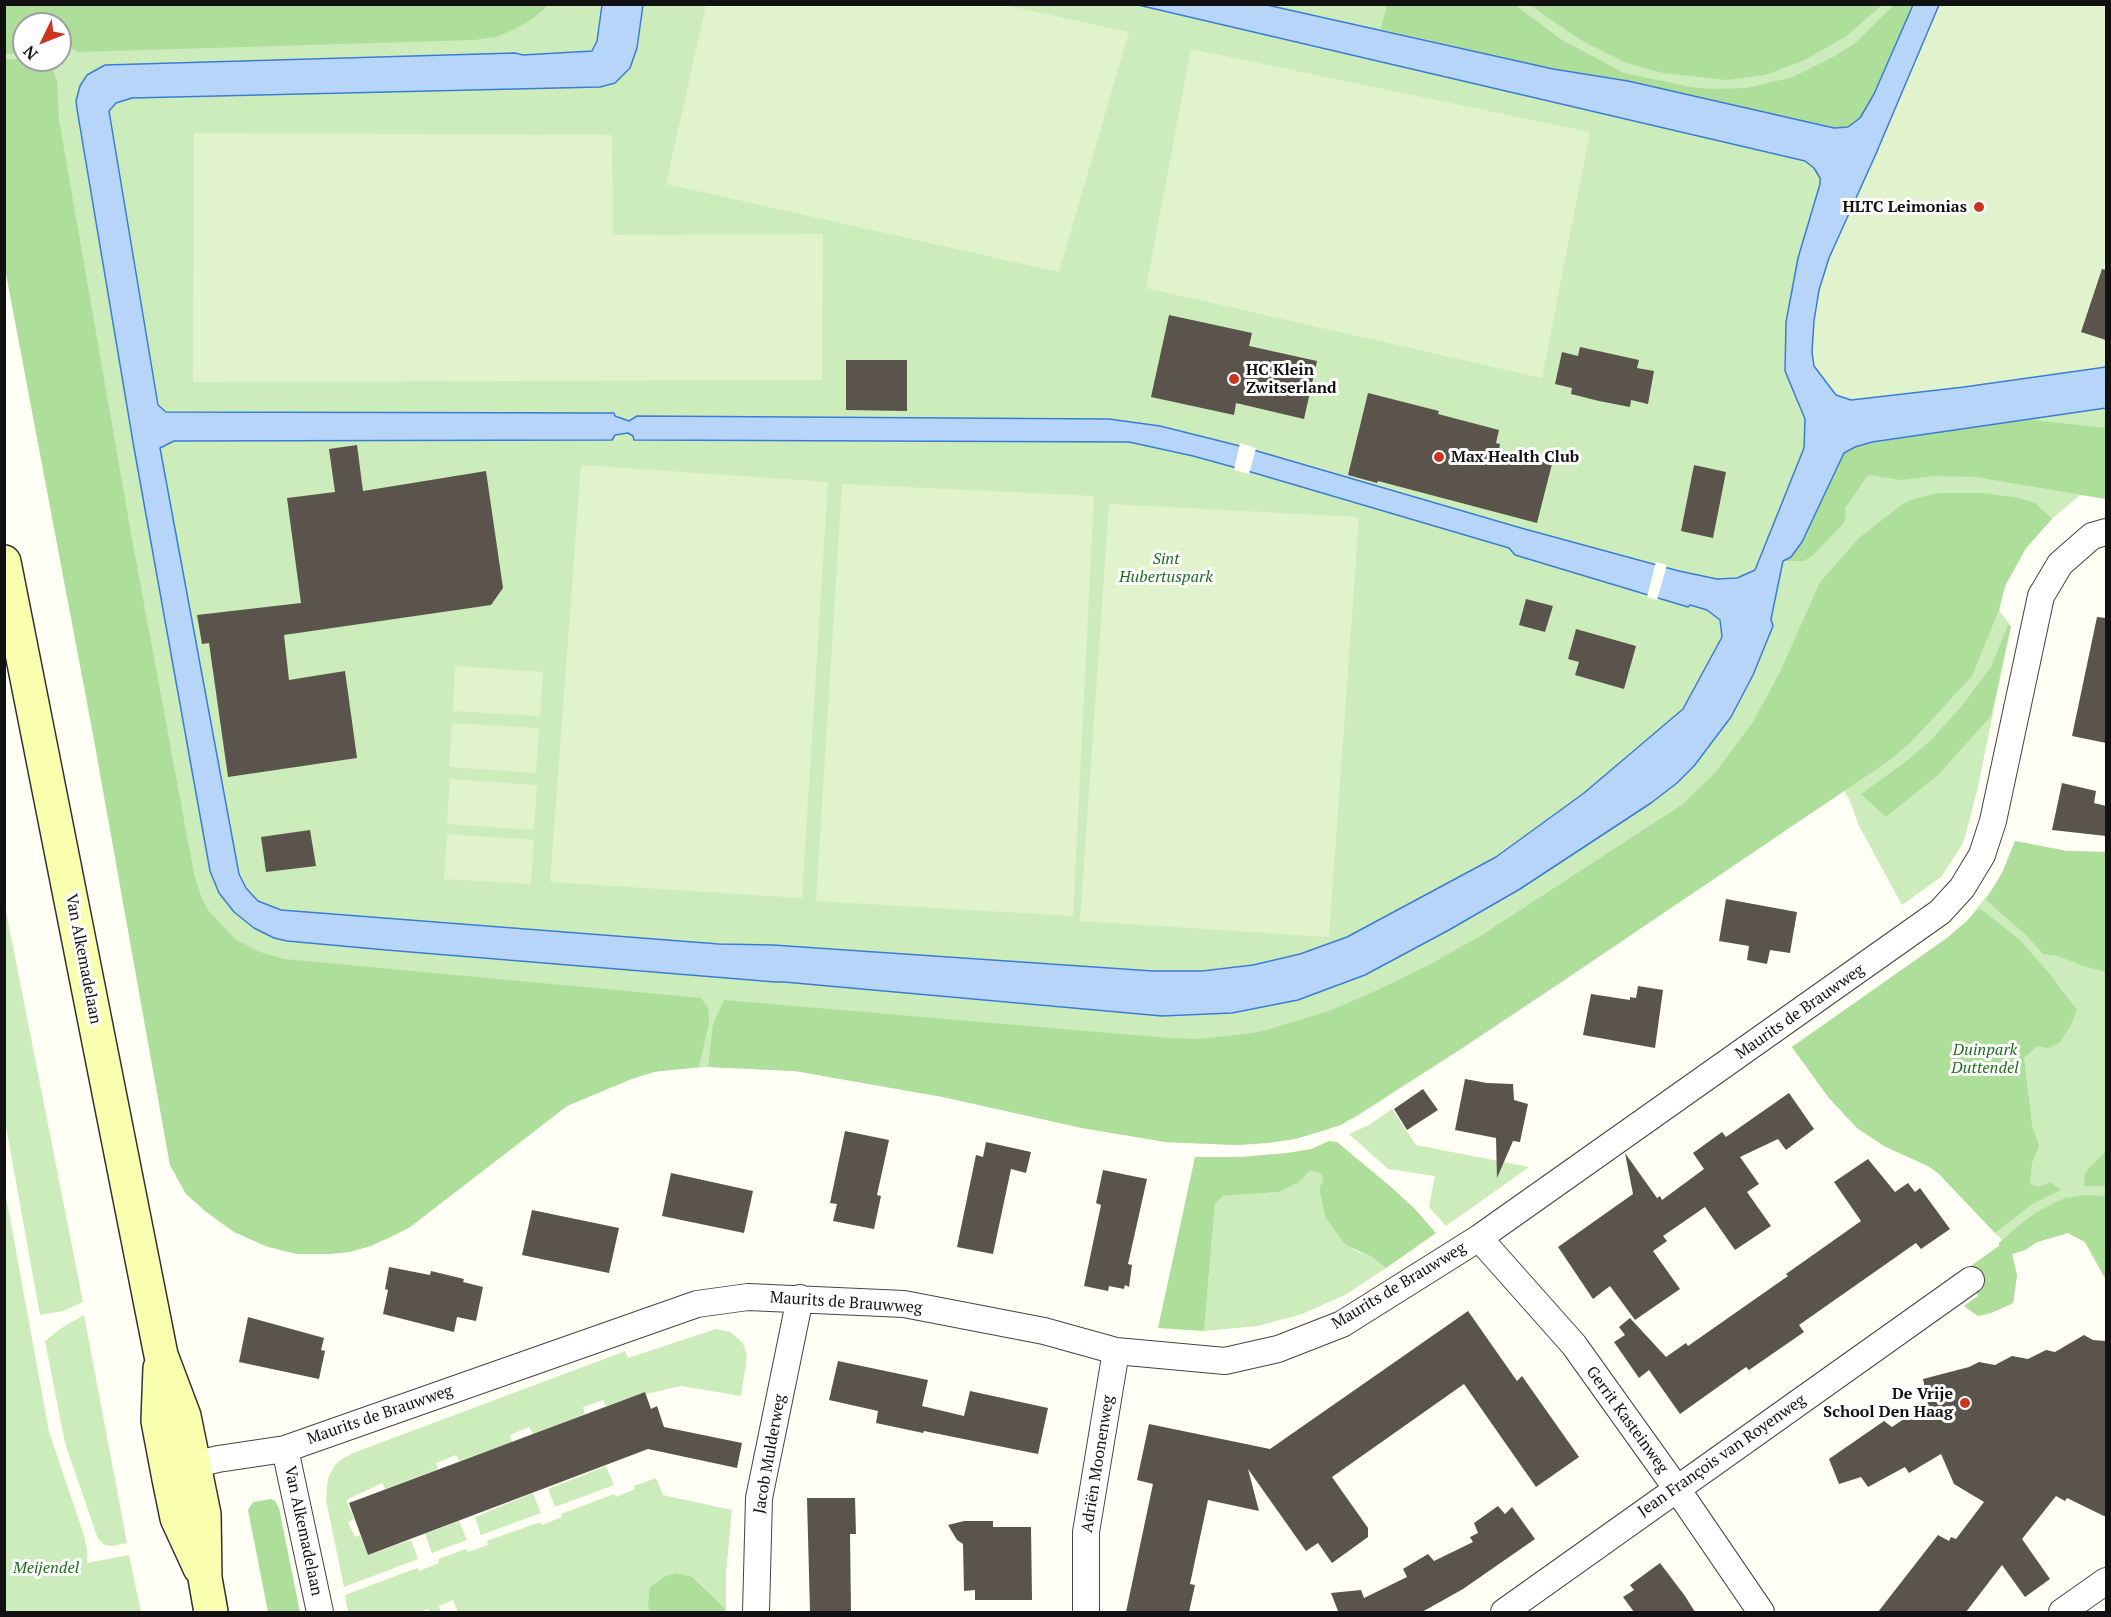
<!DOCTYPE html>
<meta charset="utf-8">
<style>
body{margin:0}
#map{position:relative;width:2111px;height:1617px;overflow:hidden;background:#fffff5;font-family:"PT Serif",serif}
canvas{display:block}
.frame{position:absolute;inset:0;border:6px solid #111;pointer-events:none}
.north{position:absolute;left:12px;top:12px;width:60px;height:60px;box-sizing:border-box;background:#fff;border:2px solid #a0a0a0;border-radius:50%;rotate:227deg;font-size:16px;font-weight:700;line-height:24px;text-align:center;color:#111}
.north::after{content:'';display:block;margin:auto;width:21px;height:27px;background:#c93521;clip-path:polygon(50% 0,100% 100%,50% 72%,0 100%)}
</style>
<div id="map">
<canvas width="2111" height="1617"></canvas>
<div class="frame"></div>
<div class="north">N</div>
</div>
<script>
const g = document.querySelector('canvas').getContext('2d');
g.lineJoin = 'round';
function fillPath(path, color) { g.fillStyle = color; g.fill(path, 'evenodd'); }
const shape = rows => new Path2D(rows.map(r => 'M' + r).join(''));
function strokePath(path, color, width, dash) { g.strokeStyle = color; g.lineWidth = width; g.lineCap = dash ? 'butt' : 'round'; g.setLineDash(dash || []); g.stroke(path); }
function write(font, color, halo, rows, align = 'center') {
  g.font = font + ' "PT Serif",serif'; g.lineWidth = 6; g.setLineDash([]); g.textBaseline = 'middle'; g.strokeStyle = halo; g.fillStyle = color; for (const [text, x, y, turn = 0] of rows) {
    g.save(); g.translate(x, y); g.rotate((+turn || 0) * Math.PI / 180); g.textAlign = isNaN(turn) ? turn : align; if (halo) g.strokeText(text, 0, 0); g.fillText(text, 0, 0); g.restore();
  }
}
const green = shape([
 [4,5,2106,5,2106,499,2080,495,2052,519,2026,548,2005,586,1999,610,2011,626,1977,791,1966,833,1962,845,1941,877,1902,905,1859,826,1850,801,1844,790,1430,1069,1356,1117,1326,1130,1295,1139,1266,1143,1237,1145,1166,1142,1082,1128,943,1097,795,1071,708,1067,658,1071,619,1083,567,1106,410,1227,388,1239,349,1252,328,1254,298,1254,283,1251,247,1238,221,1223,186,1194,170,1165,93,734,5,268],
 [24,24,60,24,60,60,24,60],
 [2015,841,2067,851,2106,852,2106,1280,2085,1242,2068,1233,2037,1242,2025,1250,2012,1254,2017,1275,2013,1303,1991,1313,1978,1316,1964,1306,1978,1296,1977,1293,1979,1291,1964,1271,1999,1246,2002,1240,1938,1173,1928,1166,1884,1146,1857,1128,1829,1098,1792,1047,1947,938,1967,921,1995,885,2003,871],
 [5,906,83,1302,63,1311,40,1315,5,1121],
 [1392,1109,1416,1145,1529,1167,1446,1226,1429,1207,1435,1176,1388,1169,1349,1134,1369,1125],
 [1310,1171,1321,1173,1323,1181,1319,1188,1325,1217,1337,1234,1354,1250,1372,1257,1386,1268,1345,1295,1302,1314,1258,1326,1204,1331,1215,1204,1223,1196,1279,1192,1298,1183],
 [4,1185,49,1432,84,1535,87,1550,87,1563,129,1555,141,1612,5,1612],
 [84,1315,127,1543,112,1546,105,1545,98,1539,65,1443,45,1341,60,1329],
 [716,1329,730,1332,742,1342,745,1348,747,1357,741,1396,681,1386,646,1394,645,1392,606,1406,603,1400,583,1407,585,1414,533,1434,529,1427,510,1435,512,1442,459,1461,456,1455,436,1463,438,1469,385,1489,382,1483,346,1500,354,1519,348,1522,355,1537,360,1535,368,1555,411,1540,418,1559,344,1587,326,1500,328,1478,335,1465,342,1459,353,1453,615,1355,625,1351,628,1358],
 [606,1466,614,1485,555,1507,548,1489],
 [656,1478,663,1495,732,1510,726,1573,726,1612,713,1599,704,1587,693,1577,676,1573,648,1606,650,1612,458,1612,453,1600,439,1606,441,1612,430,1612,428,1609,420,1612,348,1612,345,1595,417,1568,419,1571,439,1563,438,1559,466,1549,468,1552,488,1545,487,1541,540,1522,542,1525,562,1517,561,1514,614,1494,616,1497,635,1489,634,1486],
 [533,1493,541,1513,481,1535,475,1517],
 [459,1521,467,1540,432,1553,425,1534]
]);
const forest = shape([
 [4,5,5,4,549,5,532,19,515,29,496,37,474,40,78,52,60,41,60,24,24,24,24,53,5,54],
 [1387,5,1515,5,1562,40,1624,73,1691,87,1710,89,1747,88,1793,77,1835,56,1854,44,1894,5,1913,5,1874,94,1860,118,1848,127,1834,128,1628,81,1553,69,1381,29],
 [1530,5,1882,5,1845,37,1805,60,1765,75,1726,80,1663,73,1627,63,1579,39],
 [5,59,43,60,51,66,57,81,59,120,130,528,194,874,202,899,208,910,235,939,260,952,284,959,701,998,708,1008,709,1023,699,1067,653,1072,634,1078,567,1106,410,1227,371,1246,349,1252,328,1254,298,1254,268,1247,234,1232,205,1211,186,1194,170,1165,93,734,5,268],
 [2024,419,2106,428,2106,499,1976,477,1934,476,1901,480,1868,475,1845,508,1846,515,1844,523,1813,555,1804,561,1783,561,1791,557,1802,542,1844,453,1855,447,1872,442],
 [1939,493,1984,493,2019,498,2035,503,2052,519,2026,548,2005,586,1999,610,1972,676,1911,742,1890,760,1566,979,1461,1049,1341,1125,1295,1139,1266,1143,1237,1145,1166,1142,1082,1128,943,1097,795,1071,708,1067,713,1024,724,1000,1168,1038,1199,1039,1253,1033,1270,1029,1329,1011,1371,993,1429,965,1482,935,1683,804,1715,773,1753,722,1780,672,1820,582,1859,538,1904,503,1917,498],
 [2008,625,2011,626,1991,716,1939,774,1886,817,1861,794,1908,760,1930,741,1961,707,1991,667],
 [2015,841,2067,851,2106,852,2106,972,2083,966,2058,956,2043,954,2026,935,1986,900,2003,871],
 [1978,909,1982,910,2020,940,2048,972,2077,1010,2070,1027,2059,1043,2048,1048,2037,1046,2024,1058,2032,1125,2039,1146,2032,1163,2030,1184,2039,1187,2050,1182,2061,1190,2032,1204,1995,1233,1938,1173,1928,1166,1884,1146,1857,1128,1829,1098,1792,1047,1947,938,1967,921],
 [1329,1141,1337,1142,1391,1187,1414,1208,1436,1233,1386,1268,1372,1257,1346,1245,1337,1234,1325,1217,1319,1188,1323,1181,1321,1173,1310,1171,1298,1183,1279,1192,1223,1196,1215,1204,1204,1331,1158,1328,1195,1157,1240,1157,1287,1153,1311,1149],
 [2106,1151,2106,1186,2084,1186,2085,1174,2088,1169],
 [2086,1195,2106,1196,2106,1280,2085,1242,2068,1233,2037,1242,2025,1250,2012,1254,2017,1275,2013,1303,1991,1313,1978,1316,1964,1306,1978,1296,1977,1293,1979,1291,1964,1271,1999,1246,1999,1243,2018,1226,2037,1212,2065,1198],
 [271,1499,275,1501,279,1508,300,1612,268,1612,248,1510,253,1502],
 [676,1573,693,1577,725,1609,725,1612,650,1612,648,1606,650,1587,664,1577]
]);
const pitch = shape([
 [706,5,1004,5,1129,32,1059,272,666,184],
 [1939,5,2106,5,2106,367,1964,387,1851,400,1836,395,1814,366,1812,352,1814,321,1819,290,1829,258,1875,156],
 [1191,49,1590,132,1542,378,1146,288],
 [194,133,612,135,613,235,823,234,822,380,193,382],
 [581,465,828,482,802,898,550,882],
 [842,484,1094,496,1073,916,816,901],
 [1109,504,1359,517,1329,937,1080,921],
 [455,666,543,672,540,716,453,711],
 [452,723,539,728,536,773,449,767],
 [450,779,537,785,534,830,447,824],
 [447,834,534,840,531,884,444,879]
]);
const water = shape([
 [602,5,643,5,637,48,630,68,615,83,600,87,132,98,116,103,109,111,158,405,166,412,614,413,615,416,629,421,637,416,1109,419,1160,426,1240,446,1521,528,1679,571,1717,579,1737,578,1755,570,1804,448,1805,419,1785,371,1786,322,1798,258,1820,184,1820,178,1814,168,1805,161,1138,5,1267,5,1553,69,1628,81,1834,128,1848,127,1860,118,1874,94,1913,5,1939,5,1875,156,1829,258,1819,290,1814,321,1812,352,1814,366,1836,395,1851,400,1964,387,2106,367,2106,408,1872,442,1855,447,1844,453,1802,542,1791,557,1783,561,1771,619,1773,626,1753,675,1731,717,1694,766,1677,783,1651,803,1520,889,1449,930,1365,975,1298,1000,1232,1013,1162,1016,784,982,775,982,386,950,287,941,274,938,254,928,234,912,219,893,210,871,134,448,77,109,76,101,80,86,87,75,105,65,515,53,523,55,592,51,597,41,602,5],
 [628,433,633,436,634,440,1129,442,1193,456,1251,472,1509,548,1515,555,1688,607,1690,605,1707,610,1720,620,1722,637,1683,709,1584,793,1496,857,1347,937,1300,954,1253,965,1202,971,1153,971,773,945,719,944,281,910,258,901,246,888,239,874,160,448,174,441,612,440,615,435,628,433]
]);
const pier = shape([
 [1240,443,1256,448,1249,474,1234,470],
 [1656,562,1667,565,1657,600,1647,597]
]);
const building = shape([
 [2102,269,2106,270,2106,340,2081,332],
 [1169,315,1252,333,1249,346,1317,361,1304,419,1236,403,1234,415,1151,397],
 [1580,347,1639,360,1637,368,1654,371,1648,404,1631,400,1630,407,1599,401,1571,394,1572,388,1555,384,1562,352,1578,356],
 [846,360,907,360,907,411,846,410],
 [1368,393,1439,411,1438,414,1499,430,1496,443,1500,444,1499,450,1552,464,1537,523,1378,481,1377,483,1348,475],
 [357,445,363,491,486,471,503,588,491,605,284,635,289,680,345,671,357,758,228,777,209,643,202,644,197,615,301,603,287,498,335,492,329,449],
 [1694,465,1726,472,1713,538,1681,531],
 [1526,599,1553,606,1545,632,1519,625],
 [2097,617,2106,618,2106,743,2072,736],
 [1576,629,1636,646,1624,689,1575,675,1579,662,1568,659],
 [2062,783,2096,791,2094,803,2106,806,2106,836,2052,830],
 [310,830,316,866,266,872,261,837],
 [1726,899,1797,912,1790,953,1770,950,1767,964,1747,960,1749,946,1719,941],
 [1638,986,1663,990,1655,1048,1583,1035,1591,994,1630,1000,1630,997,1636,998],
 [1465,1079,1487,1083,1513,1084,1514,1100,1528,1104,1520,1142,1513,1141,1497,1178,1496,1138,1455,1130],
 [1423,1089,1438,1110,1407,1130,1394,1109],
 [1789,1093,1814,1129,1786,1150,1778,1139,1740,1157,1759,1184,1747,1192,1771,1226,1735,1250,1705,1207,1663,1236,1667,1241,1653,1251,1680,1289,1635,1320,1610,1286,1593,1299,1558,1247,1633,1194,1625,1153,1657,1198,1660,1196,1662,1200,1704,1169,1693,1153,1722,1132,1726,1137],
 [845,1131,889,1140,877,1195,881,1196,874,1229,833,1221,837,1204,830,1203],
 [986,1142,1031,1152,1026,1173,1011,1169,993,1254,957,1247,976,1155,983,1157],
 [1868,1159,1895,1192,1908,1183,1915,1192,1920,1188,1950,1229,1921,1249,1916,1243,1799,1325,1804,1332,1749,1370,1746,1367,1680,1414,1649,1370,1639,1378,1614,1342,1625,1335,1619,1327,1630,1318,1666,1357,1686,1343,1688,1346,1788,1276,1786,1274,1861,1221,1834,1182],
 [1103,1170,1147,1179,1128,1264,1132,1265,1129,1287,1125,1285,1124,1289,1109,1286,1108,1291,1084,1286,1101,1205,1096,1203],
 [671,1173,753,1191,744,1233,662,1216],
 [532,1210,619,1228,609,1273,522,1255],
 [389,1267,430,1275,431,1271,464,1279,463,1282,483,1287,476,1321,457,1317,454,1332,383,1314,388,1290,385,1289],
 [1468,1311,1517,1381,1522,1376,1579,1457,1536,1487,1464,1384,1332,1477,1368,1528,1368,1537,1332,1563,1318,1543,1306,1551,1248,1469,1259,1511,1208,1500,1190,1584,1195,1585,1189,1612,1126,1612,1153,1484,1137,1480,1149,1424,1270,1449],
 [248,1317,324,1338,321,1350,325,1351,319,1379,239,1362],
 [2084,1335,2093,1340,2106,1341,2106,1517,2067,1498,2065,1501,2056,1496,2022,1539,2050,1579,2025,1597,2002,1565,1966,1612,1878,1612,1938,1535,1949,1541,1951,1537,1956,1539,1984,1502,1954,1484,1941,1454,1909,1473,1905,1467,1868,1487,1861,1477,1839,1484,1829,1459,1884,1421,1892,1427,1928,1403,1923,1379,1969,1367,1979,1362,1995,1365,2012,1356,2028,1359,2046,1350,2055,1352],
 [838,1361,928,1380,922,1406,964,1416,970,1391,1048,1408,1038,1454,924,1431,923,1433,876,1423,878,1411,829,1400],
 [645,1392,651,1409,657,1406,664,1427,742,1443,737,1468,648,1449,368,1555,349,1503],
 [807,1498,855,1498,856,1534,850,1534,851,1612,810,1612],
 [1498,1506,1505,1514,1512,1507,1535,1539,1463,1589,1422,1612,1334,1612,1338,1611,1331,1593,1361,1590,1364,1598,1407,1577,1403,1569,1428,1554,1434,1561,1473,1542,1470,1537,1478,1533,1474,1523],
 [964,1521,993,1521,993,1527,1031,1527,1032,1600,975,1600,975,1590,964,1591,963,1544,957,1540,948,1525],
 [1660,1563,1685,1596,1695,1612,1634,1612,1623,1597,1634,1590,1630,1585]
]);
const minor = shape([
 [1479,1238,1574,1345,1677,1489,1761,1612],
 [285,1449,320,1612],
 [194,1465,218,1459,285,1449,697,1304,748,1297,904,1304,1044,1331,1116,1351,1225,1361,1278,1349,1342,1324,1479,1238,1940,912,1962,888,1982,855,1993,821,2041,596,2060,564,2092,536,2106,532],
 [756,1612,759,1498,800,1298],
 [1086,1612,1086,1532,1116,1351],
 [1504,1612,1971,1280],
 [2062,1612,2106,1581]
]);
const secondary = shape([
 [4,562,161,1355,184,1416,204,1514,205,1578,211,1612],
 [160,1368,158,1421,169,1479,177,1518,200,1568]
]);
const markers = [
 [1979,207,6,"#c93521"],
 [1234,379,6,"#c93521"],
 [1439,457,6,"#c93521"],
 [1965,1403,6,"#c93521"]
];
const poiNames = [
 ["HLTC Leimonias",1967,207],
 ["HC Klein",1246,370,"left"],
 ["Zwitserland",1246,388,"left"],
 ["Max Health Club",1451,457,"left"],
 ["De Vrije",1953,1394],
 ["School Den Haag",1953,1412]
];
const parkNames = [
 ["Sint",1166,559],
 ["Hubertuspark",1166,577],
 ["Duinpark",1985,1050],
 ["Duttendel",1985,1068],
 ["Meijendel",46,1568]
];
const streetNames = [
 ["Van Alkemadelaan",83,959,79],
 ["Maurits de Brauwweg",1800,1012,-35],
 ["Maurits de Brauwweg",1399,1286,-31],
 ["Maurits de Brauwweg",846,1303,4],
 ["Maurits de Brauwweg",380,1415,-19],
 ["Gerrit Kasteinweg",1627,1420,54],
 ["Jacob Mulderweg",770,1454,-80],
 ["Jean François van Royenweg",1722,1456,-35],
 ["Adriën Moonenweg",1098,1464,-81],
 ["Van Alkemadelaan",303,1531,78]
];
fillPath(green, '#ccecbb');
fillPath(forest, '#adde9a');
fillPath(pitch, '#e0f3cd');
fillPath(water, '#b7d5f9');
strokePath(water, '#3a7dd4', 1.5);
fillPath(pier, '#fffff5');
fillPath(building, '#5a544c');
strokePath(minor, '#444', 28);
strokePath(secondary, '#333', 36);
strokePath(minor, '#fff', 26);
strokePath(secondary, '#faffb0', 33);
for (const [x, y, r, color] of markers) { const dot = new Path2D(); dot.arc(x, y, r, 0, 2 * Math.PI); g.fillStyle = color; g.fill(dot); strokePath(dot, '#fff', 2); }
write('bold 16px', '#111', '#fff', poiNames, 'right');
write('italic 16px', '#206d1c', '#fff', parkNames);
write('16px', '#111', '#fff', streetNames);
</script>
